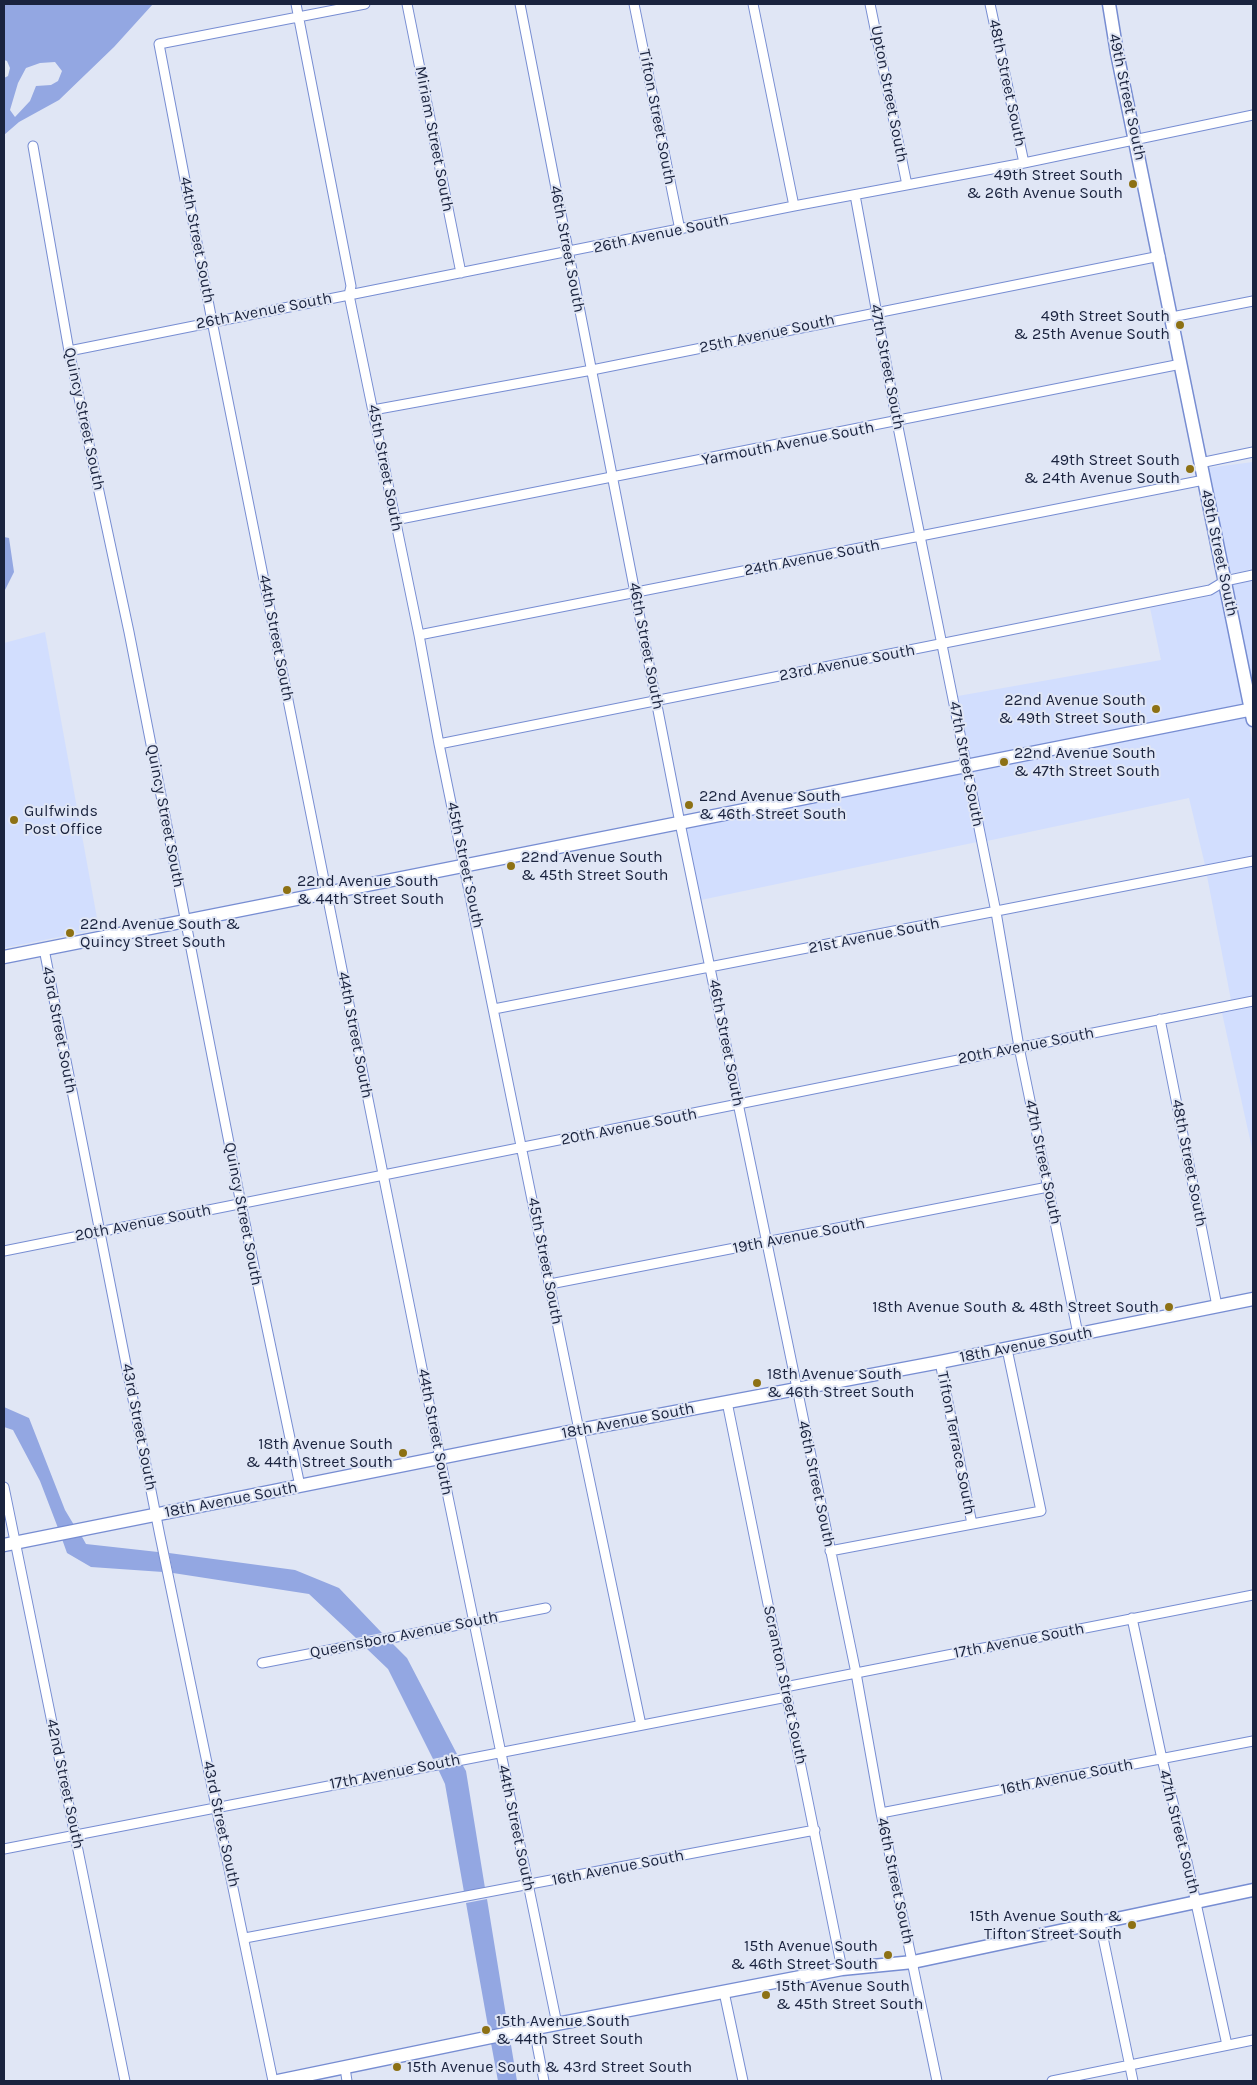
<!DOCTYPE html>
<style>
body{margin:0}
#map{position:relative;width:1257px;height:2085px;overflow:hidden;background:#e0e6f5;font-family:Karla,sans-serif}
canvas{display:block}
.frame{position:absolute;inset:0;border:5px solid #1a233e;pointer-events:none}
</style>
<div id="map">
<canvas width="1257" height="2085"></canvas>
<div class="frame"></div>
</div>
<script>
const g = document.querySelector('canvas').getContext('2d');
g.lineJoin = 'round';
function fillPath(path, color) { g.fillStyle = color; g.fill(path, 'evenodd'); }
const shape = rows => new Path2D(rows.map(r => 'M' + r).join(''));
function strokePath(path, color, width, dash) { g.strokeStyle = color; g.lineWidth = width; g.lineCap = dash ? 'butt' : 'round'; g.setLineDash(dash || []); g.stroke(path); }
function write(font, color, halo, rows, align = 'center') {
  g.font = font + ' Karla,sans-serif'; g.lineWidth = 4; g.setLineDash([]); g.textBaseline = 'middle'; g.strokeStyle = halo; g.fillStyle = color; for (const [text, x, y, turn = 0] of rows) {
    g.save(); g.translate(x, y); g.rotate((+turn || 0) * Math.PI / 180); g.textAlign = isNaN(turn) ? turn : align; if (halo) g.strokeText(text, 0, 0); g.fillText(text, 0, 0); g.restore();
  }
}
const built = shape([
 [1253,462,1253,569,1228,574,1206,468],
 [1253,581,1253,695,1231,585],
 [1221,590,1245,705,970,760,958,696,1161,660,1150,608,1211,596],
 [45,632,99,929,4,948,4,643],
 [1247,716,1253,745,1253,855,1205,865,1189,798,987,841,972,770],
 [963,772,977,842,701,900,686,827],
 [1253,866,1253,995,1231,1000,1207,876],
 [1253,1007,1253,1153,1222,1013]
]);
const water = shape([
 [4,4,153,4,114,47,59,100,19,122,4,135,4,78,8,76,10,68,7,61,4,60],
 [55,62,62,71,58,81,51,85,36,86,30,101,15,117,10,110,18,83,26,68,40,63],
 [4,537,9,538,14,572,4,592],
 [4,1407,29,1418,65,1510,74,1525,58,1528,40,1481,13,1430,4,1427],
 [81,1535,86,1544,158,1552,163,1572,91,1567,67,1553,62,1539],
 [169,1553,295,1570,339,1588,382,1633,356,1638,309,1594,173,1573],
 [392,1643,407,1658,457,1754,433,1759,388,1669,366,1648],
 [462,1764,466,1771,485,1888,464,1892,445,1784,438,1769],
 [487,1899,508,2028,489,2032,466,1903],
 [510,2039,517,2081,498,2081,491,2043]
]);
const street = shape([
 [296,4,351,286,349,295,419,635,439,744,579,1430,641,1725],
 [365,4,159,44,212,321,440,1458,557,2024],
 [407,4,461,273],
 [520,4,680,823,856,1673,881,1813,937,2081],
 [634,4,680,230],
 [753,4,794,206],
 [870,4,907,185],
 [990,4,1024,163],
 [33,146,69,351,129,632,241,1204,300,1486],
 [855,195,897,422,996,912,1019,1047,1078,1334],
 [1172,317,1253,301],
 [69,351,794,206,1024,163,1253,115],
 [373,410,592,370,1160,256],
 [1200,463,1253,452],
 [395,520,1181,364],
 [419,635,1204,480],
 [439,744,1210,590,1225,581,1253,575],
 [44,949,160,1536,273,2081],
 [494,1009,1253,861],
 [1160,1019,1217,1306],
 [4,1251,1253,1001],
 [550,1284,1048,1187],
 [940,1362,972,1524],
 [727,1402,842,1969],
 [4,1487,125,2081],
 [830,1551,1041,1511,1007,1349],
 [1132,1618,1162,1759,1180,1830,1227,2045],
 [262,1663,546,1608],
 [785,1687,1253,1595],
 [881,1813,1253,1741],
 [4,1849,787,1697],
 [1100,1923,1133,2081],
 [245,1938,815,1830],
 [724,1992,743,2081],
 [534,2029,544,2081],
 [345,2068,347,2081],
 [1052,2081,1253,2040]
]);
const secondary = shape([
 [1109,4,1117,53,1253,720],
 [4,957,1253,709],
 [4,1545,579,1430,940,1362,1253,1299],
 [278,2081,515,2032,842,1969,913,1962,1253,1890]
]);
const markers = [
 [1133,184,5,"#8d7114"],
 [1180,325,5,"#8d7114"],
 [1190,469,5,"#8d7114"],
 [1156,709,5,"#8d7114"],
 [1004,762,5,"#8d7114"],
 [689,805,5,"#8d7114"],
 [14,820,5,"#8d7114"],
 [511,866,5,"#8d7114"],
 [287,890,5,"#8d7114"],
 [70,933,5,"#8d7114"],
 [1169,1307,5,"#8d7114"],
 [757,1383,5,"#8d7114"],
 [403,1453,5,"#8d7114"],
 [1132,1925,5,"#8d7114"],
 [888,1955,5,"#8d7114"],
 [766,1995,5,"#8d7114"],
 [486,2030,5,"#8d7114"],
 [397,2067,5,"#8d7114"]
];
const streetNames = [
 ["48th Street South",1007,83,78],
 ["Upton Street South",889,94,79],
 ["49th Street South",1127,97,78],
 ["Tifton Street South",657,117,79],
 ["Miriam Street South",434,139,79],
 ["26th Avenue South",661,234,-12],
 ["44th Street South",197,240,79],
 ["46th Street South",567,249,79],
 ["26th Avenue South",264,311,-11],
 ["25th Avenue South",767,334,-12],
 ["47th Street South",887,367,79],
 ["Quincy Street South",84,419,78],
 ["Yarmouth Avenue South",788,444,-11],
 ["45th Street South",385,468,79],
 ["49th Street South",1219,553,78],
 ["24th Avenue South",812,558,-11],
 ["44th Street South",276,638,79],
 ["46th Street South",646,646,79],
 ["23rd Avenue South",847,663,-11],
 ["47th Street South",966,764,79],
 ["Quincy Street South",165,816,79],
 ["45th Street South",465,865,78],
 ["21st Avenue South",874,936,-11],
 ["43rd Street South",59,1030,79],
 ["44th Street South",355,1035,79],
 ["46th Street South",726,1043,79],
 ["20th Avenue South",1026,1046,-11],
 ["20th Avenue South",629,1127,-11],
 ["47th Street South",1043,1162,78],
 ["48th Street South",1189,1163,79],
 ["Quincy Street South",243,1214,79],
 ["20th Avenue South",143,1223,-11],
 ["19th Avenue South",799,1236,-11],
 ["45th Street South",545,1261,79],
 ["18th Avenue South",1026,1345,-11],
 ["18th Avenue South",628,1421,-11],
 ["43rd Street South",139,1427,79],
 ["44th Street South",435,1432,79],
 ["Tifton Terrace South",956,1443,79],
 ["46th Street South",816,1484,78],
 ["18th Avenue South",231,1500,-11],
 ["Queensboro Avenue South",404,1635,-11],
 ["17th Avenue South",1019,1641,-11],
 ["Scranton Street South",785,1685,78],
 ["17th Avenue South",395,1772,-11],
 ["16th Avenue South",1067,1777,-11],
 ["42nd Street South",65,1784,78],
 ["43rd Street South",221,1824,78],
 ["44th Street South",516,1828,78],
 ["47th Street South",1179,1832,76],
 ["16th Avenue South",618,1868,-11],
 ["46th Street South",895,1881,78]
];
const poiNames = [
 ["49th Street South",1123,175,"right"],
 ["& 26th Avenue South",1123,193,"right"],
 ["49th Street South",1170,316,"right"],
 ["& 25th Avenue South",1170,334,"right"],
 ["49th Street South",1180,460,"right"],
 ["& 24th Avenue South",1180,478,"right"],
 ["22nd Avenue South",1146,700,"right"],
 ["& 49th Street South",1146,718,"right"],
 ["22nd Avenue South",1014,753],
 ["& 47th Street South",1014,771],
 ["22nd Avenue South",699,796],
 ["& 46th Street South",699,814],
 ["Gulfwinds",24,811],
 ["Post Office",24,829],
 ["22nd Avenue South",521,857],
 ["& 45th Street South",521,875],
 ["22nd Avenue South",297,881],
 ["& 44th Street South",297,899],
 ["22nd Avenue South &",80,924],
 ["Quincy Street South",80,942],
 ["18th Avenue South & 48th Street South",1159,1307,"right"],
 ["18th Avenue South",767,1374],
 ["& 46th Street South",767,1392],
 ["18th Avenue South",393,1444,"right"],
 ["& 44th Street South",393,1462,"right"],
 ["15th Avenue South &",1122,1916,"right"],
 ["Tifton Street South",1122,1934,"right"],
 ["15th Avenue South",878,1946,"right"],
 ["& 46th Street South",878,1964,"right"],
 ["15th Avenue South",776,1986],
 ["& 45th Street South",776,2004],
 ["15th Avenue South",496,2021],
 ["& 44th Street South",496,2039],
 ["15th Avenue South & 43rd Street South",407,2067]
];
fillPath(built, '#d2defe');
fillPath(water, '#93a7e2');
strokePath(street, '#778dd2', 11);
strokePath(secondary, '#778dd2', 15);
strokePath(street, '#fff', 9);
strokePath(secondary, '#fff', 12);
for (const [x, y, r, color] of markers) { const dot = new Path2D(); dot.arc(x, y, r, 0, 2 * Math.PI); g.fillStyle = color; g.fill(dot); strokePath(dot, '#e0e6f5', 2); }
write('16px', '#1a233e', '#e0e6f5', streetNames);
write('16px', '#1a233e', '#e0e6f5', poiNames, 'left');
</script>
